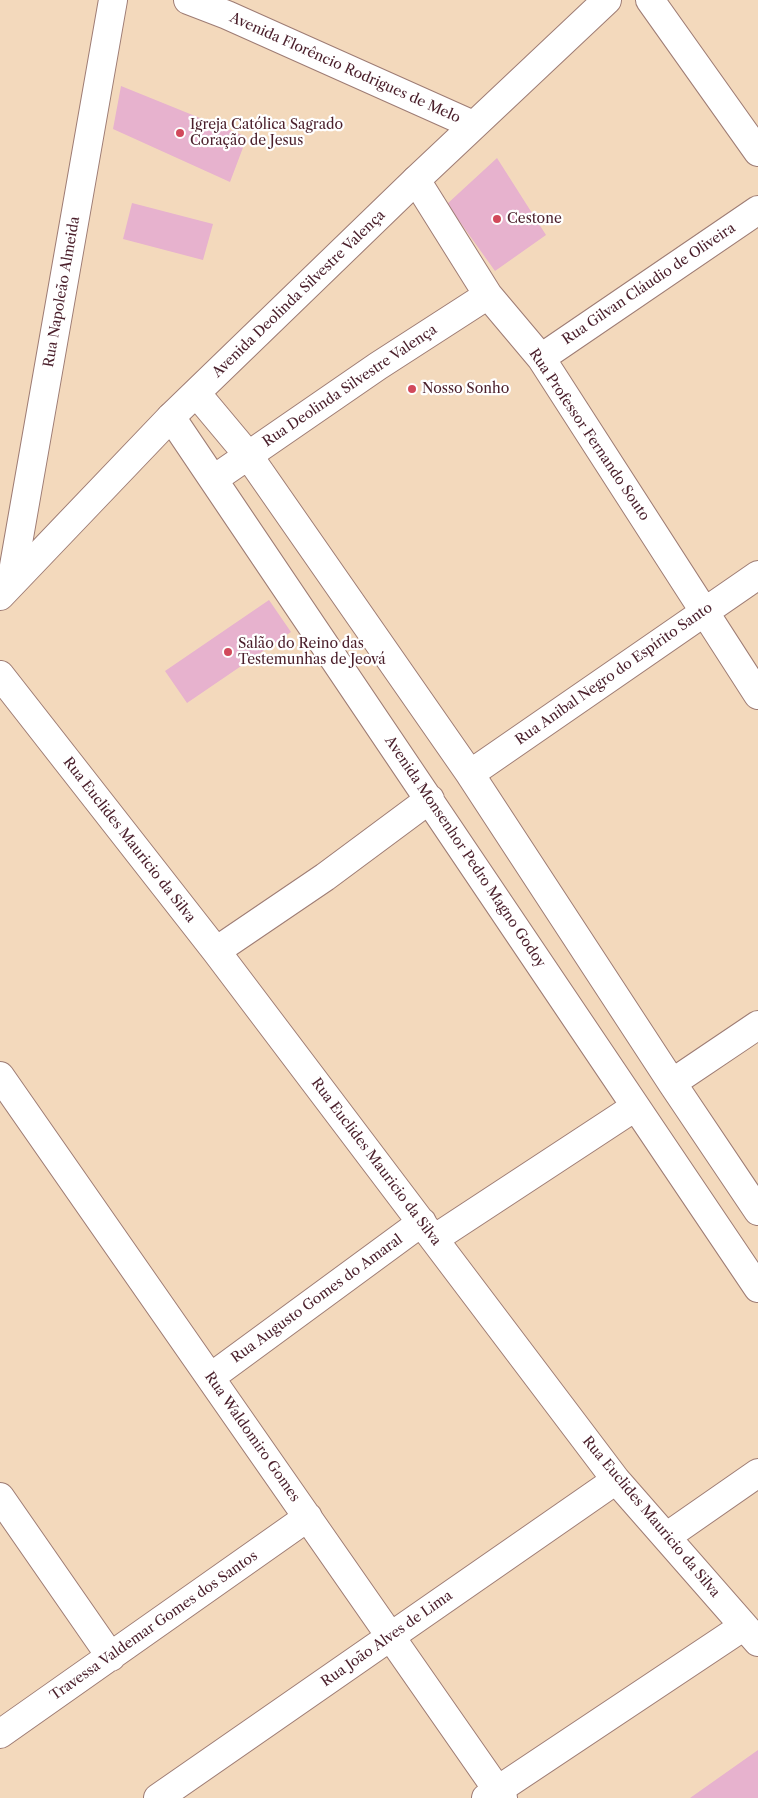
<!DOCTYPE html>
<meta charset="utf-8">
<style>
body{margin:0}
canvas{display:block;background:#f3d9bc}
</style>
<canvas width="758" height="1798"></canvas>
<script>
const g = document.querySelector('canvas').getContext('2d');
g.lineJoin = 'round';
function fillPath(path, color) { g.fillStyle = color; g.fill(path, 'evenodd'); }
const shape = rows => new Path2D(rows.map(r => 'M' + r).join(''));
function strokePath(path, color, width, dash) { g.strokeStyle = color; g.lineWidth = width; g.lineCap = dash ? 'butt' : 'round'; g.setLineDash(dash || []); g.stroke(path); }
function write(font, color, halo, rows, align = 'center') {
  g.font = font + ' "Libre Caslon Text",serif'; g.lineWidth = 4.5; g.setLineDash([]); g.textBaseline = 'middle'; g.strokeStyle = halo; g.fillStyle = color; for (const [text, x, y, turn = 0] of rows) {
    g.save(); g.translate(x, y); g.rotate((+turn || 0) * Math.PI / 180); g.textAlign = isNaN(turn) ? turn : align; if (halo) g.strokeText(text, 0, 0); g.fillText(text, 0, 0); g.restore();
  }
}
const building = shape([
 [121,86,247,137,230,182,113,129],
 [497,158,546,235,495,271,447,204],
 [132,203,213,224,203,260,123,239],
 [269,600,291,632,187,703,165,671],
 [758,1750,758,1798,690,1798]
]);
const minor = shape([
 [188,0,227,15,473,125],
 [650,0,758,152],
 [416,180,488,295,541,358,758,695],
 [541,358,758,210],
 [197,394,248,455,470,774,672,1083,758,1211],
 [171,417,758,1288],
 [214,479,378,366,488,295],
 [11,583,113,0],
 [0,675,216,951,616,1480,758,1642],
 [470,774,758,575],
 [216,951,325,877,430,799],
 [0,1076,503,1798],
 [672,1083,758,1025],
 [434,1239,635,1107],
 [211,1377,422,1222],
 [0,1497,111,1657],
 [666,1537,758,1473],
 [0,1734,308,1517],
 [158,1798,616,1480],
 [486,1798,744,1626]
]);
const tertiary = shape([
 [0,596,171,417,416,180,607,0]
]);
const markers = [
 [180,133,5,"#d1495b"],
 [497,219,5,"#d1495b"],
 [412,389,5,"#d1495b"],
 [228,652,5,"#d1495b"]
];
const streetNames = [
 ["Avenida Florêncio Rodrigues de Melo",345,68,24],
 ["Rua Gilvan Cláudio de Oliveira",649,284,-34],
 ["Rua Napoleão Almeida",62,292,-80],
 ["Avenida Deolinda Silvestre Valença",299,294,-44],
 ["Rua Deolinda Silvestre Valença",350,386,-34],
 ["Rua Professor Fernando Souto",589,435,56],
 ["Rua Anibal Negro do Espírito Santo",614,674,-35],
 ["Rua Euclides Mauricio da Silva",129,840,52],
 ["Avenida Monsenhor Pedro Magno Godoy",465,852,56],
 ["Rua Euclides Mauricio da Silva",376,1162,53],
 ["Rua Augusto Gomes do Amaral",317,1299,-36],
 ["Rua Waldomiro Gomes",252,1437,55],
 ["Rua Euclides Mauricio da Silva",651,1517,50],
 ["Travessa Valdemar Gomes dos Santos",154,1626,-35],
 ["Rua João Alves de Lima",387,1639,-35]
];
const poiNames = [
 ["Igreja Católica Sagrado",190,125],
 ["Coração de Jesus",190,141],
 ["Cestone",507,219],
 ["Nosso Sonho",422,389],
 ["Salão do Reino das",238,644],
 ["Testemunhas de Jeová",238,660]
];
fillPath(building, '#e7b2ce');
strokePath(minor, '#9e7c74', 30);
strokePath(tertiary, '#9e7c74', 30);
strokePath(minor, '#fff', 28);
strokePath(tertiary, '#fff', 28);
for (const [x, y, r, color] of markers) { const dot = new Path2D(); dot.arc(x, y, r, 0, 2 * Math.PI); g.fillStyle = color; g.fill(dot); strokePath(dot, '#fff', 2); }
write('14px', '#4a1f2b', '#fff', streetNames);
write('14px', '#4a1f2b', '#fff', poiNames, 'left');
</script>
